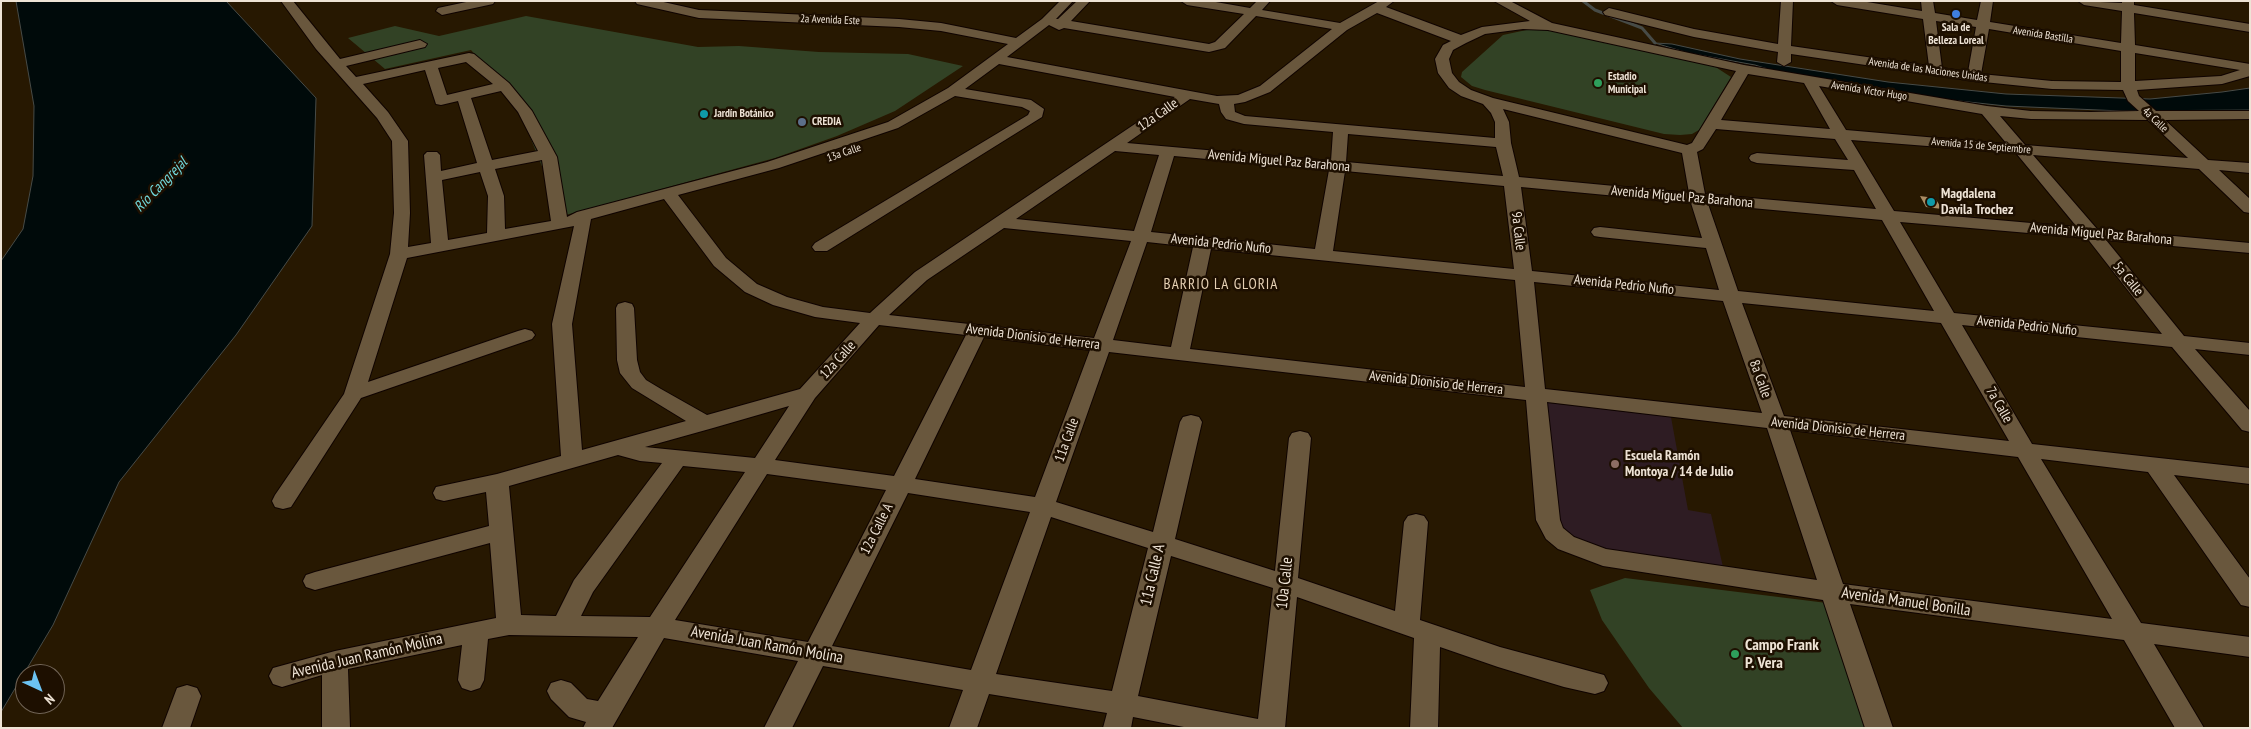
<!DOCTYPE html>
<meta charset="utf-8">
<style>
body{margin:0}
#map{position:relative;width:2251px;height:729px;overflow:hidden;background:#271801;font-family:"PT Sans Narrow",sans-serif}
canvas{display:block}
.frame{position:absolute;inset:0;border:2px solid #eee3d5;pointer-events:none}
.north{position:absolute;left:15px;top:664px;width:50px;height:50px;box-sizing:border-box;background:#1d0f00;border:1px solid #716455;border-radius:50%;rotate:137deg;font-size:14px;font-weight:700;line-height:20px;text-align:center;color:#eee3d5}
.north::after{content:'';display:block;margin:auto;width:18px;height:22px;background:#6cc3f2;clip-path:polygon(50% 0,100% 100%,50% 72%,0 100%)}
</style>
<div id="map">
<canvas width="2251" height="729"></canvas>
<div class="frame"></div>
<div class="north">N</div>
</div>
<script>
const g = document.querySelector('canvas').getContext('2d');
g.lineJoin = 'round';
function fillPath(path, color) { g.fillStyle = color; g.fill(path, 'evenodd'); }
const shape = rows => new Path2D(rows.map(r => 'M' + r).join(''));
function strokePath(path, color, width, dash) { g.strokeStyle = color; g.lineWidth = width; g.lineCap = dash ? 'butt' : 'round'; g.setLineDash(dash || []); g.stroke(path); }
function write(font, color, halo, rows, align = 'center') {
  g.font = font + ' "PT Sans Narrow",sans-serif'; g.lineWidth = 5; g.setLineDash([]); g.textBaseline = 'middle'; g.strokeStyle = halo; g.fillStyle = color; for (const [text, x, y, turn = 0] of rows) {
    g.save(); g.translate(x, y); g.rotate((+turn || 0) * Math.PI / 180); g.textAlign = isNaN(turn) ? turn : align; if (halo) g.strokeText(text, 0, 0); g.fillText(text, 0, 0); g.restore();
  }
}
const education = shape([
 [1541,402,1671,417,1688,510,1711,514,1723,567,1598,552,1559,531]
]);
const green = shape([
 [526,16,698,47,739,46,819,52,908,54,963,66,895,111,837,136,775,158,562,216,522,117,492,74,471,50,385,69,348,38,395,26,439,36],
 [1531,29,1548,29,1714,66,1731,77,1699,130,1692,134,1680,135,1664,134,1485,90,1472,86,1461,77,1462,72,1503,35],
 [1625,578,1827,603,1870,728,1683,728,1649,688,1602,620,1590,590]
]);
const water = shape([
 [16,1,226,1,316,98,312,226,236,335,119,482,53,625,1,712,1,261,23,229,33,176,34,106,16,1],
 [1655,43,1672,44,1740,59,1888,82,2006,94,2150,99,2222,92,2250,88,2250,110,2122,111,2006,106,1931,98,1793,77,1755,65,1688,53,1655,43]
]);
const stream = shape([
 [1583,1,1595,10,1642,28,1655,43]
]);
const building = shape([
 [1920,196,1935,198,1942,209,1926,207]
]);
const minor = shape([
 [281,1,293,1,340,59,420,40,427,44,425,47,346,66,356,77,469,53,474,54,509,83,532,111,557,157,567,217,577,212,767,162,888,122,948,88,1008,44,941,31,899,27,699,18,637,4,635,1,659,1,699,10,899,19,941,23,1016,38,1042,19,1060,1,1073,1,1056,19,1058,19,1077,1,1090,1,1071,21,1209,44,1215,42,1244,14,1187,5,1181,1,1210,1,1250,8,1257,1,1270,1,1262,10,1340,23,1379,1,1394,1,1386,7,1461,35,1482,27,1530,21,1494,1,1510,1,1552,23,1744,65,1987,106,2031,111,2091,112,2139,111,2128,101,2123,90,2052,89,1974,81,1791,54,1791,62,1784,66,1777,62,1778,52,1694,37,1605,15,1603,12,1609,8,1694,29,1778,44,1781,1,1793,1,1791,46,1929,66,1923,19,1837,5,1831,1,1861,1,1922,11,1921,1,1933,1,1935,13,1977,20,1981,1,1993,1,1990,22,2121,43,2122,11,2084,5,2078,1,2122,3,2122,1,2134,1,2134,5,2250,24,2250,32,2134,13,2135,45,2250,64,2250,76,2222,84,2137,90,2139,96,2156,111,2250,111,2250,119,2165,120,2208,160,2250,163,2250,173,2219,170,2250,199,2250,213,2244,212,2199,169,2033,155,2097,229,2250,243,2250,253,2106,240,2184,336,2250,343,2250,355,2195,349,2250,411,2250,432,2242,430,2172,347,1962,325,2032,444,2250,468,2250,484,2174,475,2250,579,2250,607,2241,605,2148,472,2041,459,2141,623,2250,637,2250,657,2154,644,2204,728,2175,728,2124,640,1850,604,1893,728,1865,728,1823,600,1603,566,1558,549,1546,539,1536,520,1526,400,1109,352,1056,502,1153,532,1180,422,1183,417,1191,415,1199,417,1202,422,1175,539,1275,571,1289,438,1292,433,1300,431,1308,433,1311,438,1298,578,1395,611,1404,522,1408,516,1416,514,1424,516,1428,522,1420,620,1500,647,1604,675,1608,683,1604,691,1595,694,1564,687,1498,667,1440,647,1438,728,1410,728,1414,638,1297,597,1285,728,1189,728,1133,717,1131,728,1103,728,1107,713,989,694,977,728,949,728,963,690,823,666,792,728,764,728,798,661,664,638,612,728,583,728,586,722,569,717,551,699,547,691,551,683,561,680,571,683,587,699,598,701,638,637,509,635,488,639,484,680,480,688,471,691,462,688,458,680,462,645,348,669,350,728,322,728,322,675,282,687,273,684,269,676,273,668,335,651,496,618,490,543,315,590,306,587,303,581,306,575,315,572,489,526,486,492,444,501,436,499,433,493,436,487,497,474,561,456,552,324,574,226,407,258,368,382,518,331,525,329,532,331,535,335,532,339,361,398,291,507,283,509,275,507,272,501,275,495,344,394,390,254,394,213,392,141,377,118,316,49,281,1],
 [1377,13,1451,41,1443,45,1435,59,1438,73,1449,88,1461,96,1483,104,1491,113,1495,122,1495,138,1245,116,1235,112,1234,104,1245,102,1270,92,1347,30,1377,13],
 [1256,16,1332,29,1260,86,1238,95,1217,96,1007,57,1049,25,1059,30,1064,28,1209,52,1225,48,1256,16],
 [1936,21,1976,27,1968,72,1942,68,1936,21],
 [1523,29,1548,30,1736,71,1692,143,1687,145,1493,98,1471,90,1459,82,1452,73,1449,59,1453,50,1466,43,1485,34,1523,29],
 [1989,29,2121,51,2121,82,2052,81,1981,74,1989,29],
 [2135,53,2240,70,2221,76,2135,81,2135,53],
 [466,62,493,84,447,95,438,68,466,62],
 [999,64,1175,97,915,272,870,313,823,307,787,297,757,284,726,258,678,195,779,168,898,128,955,96,1022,107,1030,111,1028,115,815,243,812,247,815,251,827,251,1042,117,1044,109,1031,100,965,89,999,64],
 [425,70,436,104,441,105,458,101,477,163,441,171,440,155,437,152,427,152,424,155,431,243,408,247,410,213,408,141,388,112,363,84,425,70],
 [1748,74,1804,83,1830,129,1721,120,1748,74],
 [1819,86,1982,114,2007,144,1846,130,1819,86],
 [501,91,518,112,538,151,492,160,471,98,501,91],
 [1190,99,1219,104,1221,112,1226,119,1244,124,1333,132,1331,161,1127,143,1190,99],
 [1503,109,1682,153,1689,193,1519,177,1511,143,1509,122,1503,109],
 [2000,116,2031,119,2148,120,2188,158,2025,145,2000,116],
 [1716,129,1835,139,1848,160,1757,153,1751,155,1749,158,1751,161,1757,163,1854,170,1876,209,1705,194,1697,152,1703,149,1716,129],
 [1348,134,1496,147,1503,176,1346,162,1348,134],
 [1851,140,2016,153,2077,227,1894,211,1851,140],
 [1115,151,1159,155,1134,231,1016,219,1115,151],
 [1174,156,1329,170,1315,249,1151,232,1174,156],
 [542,160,551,221,505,229,504,196,495,169,542,160],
 [1345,171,1504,186,1514,269,1333,251,1345,171],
 [480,172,488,196,487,233,448,240,442,180,480,172],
 [1521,187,1691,203,1702,238,1600,227,1594,228,1591,232,1594,236,1600,237,1706,248,1719,290,1532,271,1521,187],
 [664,199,714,266,745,292,773,305,815,317,860,323,800,389,707,415,661,389,646,380,640,372,637,360,634,308,632,304,625,302,618,304,616,308,617,360,620,373,632,388,686,421,582,450,572,324,591,219,664,199],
 [1708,204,1882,220,1934,311,1738,291,1708,204],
 [1900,222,2087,238,2162,334,1954,313,1900,222],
 [1004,228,1131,241,1094,338,889,315,927,280,1004,228],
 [1147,242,1193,247,1171,347,1113,340,1147,242],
 [1211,249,1515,280,1525,387,1190,349,1211,249],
 [1534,282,1723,301,1762,413,1545,389,1534,282],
 [1742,303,1941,323,2009,441,1784,416,1742,303],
 [879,325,966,335,894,476,775,460,815,398,879,325],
 [984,337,1090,350,1035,497,915,479,984,337],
 [1547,402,1767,428,1817,580,1606,549,1574,537,1563,528,1560,520,1547,402],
 [789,406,755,458,645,447,713,428,789,406],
 [1790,430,2018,457,2112,619,1843,584,1790,430],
 [618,455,640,461,662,463,574,580,556,616,521,615,509,486,618,455],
 [683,466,745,472,650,617,581,616,593,592,683,466],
 [767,474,886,490,808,642,675,620,767,474],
 [908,493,1030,512,971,670,832,646,908,493],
 [1051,517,1148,548,1112,691,996,674,1051,517],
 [1171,556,1273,588,1258,719,1138,696,1171,556],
 [471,1,495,1,493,4,442,15,436,11,438,8,471,1],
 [187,685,197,688,201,696,190,728,162,728,177,688,187,685]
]);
const markers = [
 [1956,14,5,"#3f7fe0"],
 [1598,83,5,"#2e9e5b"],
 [704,114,5,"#0f9aa8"],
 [802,122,5,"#5c6f8a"],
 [1931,202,5,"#0f9aa8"],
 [1615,464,5,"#8d6e63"],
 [1735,654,5,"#2e9e5b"]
];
const farStreetnames = [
 ["2a Avenida Este",830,20,2],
 ["Avenida Bastilla",2043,35,9],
 ["Avenida de las Naciones Unidas",1928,70,8],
 ["Avenida Víctor Hugo",1869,91,9],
 ["4a Calle",2155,120,44],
 ["Avenida 15 de Septiembre",1981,146,5],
 ["13a Calle",844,153,-19]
];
const farPoinames = [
 ["Sala de",1956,28,"center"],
 ["Belleza Loreal",1956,41,"center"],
 ["Estadio",1608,77],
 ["Municipal",1608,90],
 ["Jardín Botánico",714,114],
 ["CREDIA",812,122]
];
const streetNames = [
 ["12a Calle",1158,115,-35],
 ["Avenida Miguel Paz Barahona",1279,161,5],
 ["Avenida Miguel Paz Barahona",1682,197,5],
 ["9a Calle",1518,231,83],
 ["Avenida Miguel Paz Barahona",2101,234,5],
 ["Avenida Pedrio Nufio",1221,244,6],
 ["5a Calle",2128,279,51],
 ["Avenida Pedrio Nufio",1624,285,6],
 ["Avenida Pedrio Nufio",2027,326,6],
 ["Avenida Dionisio de Herrera",1033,337,7],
 ["12a Calle",838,360,-48],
 ["8a Calle",1760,379,70],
 ["Avenida Dionisio de Herrera",1436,383,6],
 ["7a Calle",1999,405,60],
 ["Avenida Dionisio de Herrera",1838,429,6],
 ["11a Calle",1067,440,-70],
 ["12a Calle A",877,529,-63]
];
const poiNames = [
 ["Magdalena",1941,194],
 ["Davila Trochez",1941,210],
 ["Escuela Ramón",1625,456],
 ["Montoya / 14 de Julio",1625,472]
];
const waterNames = [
 ["Río Cangrejal",161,185,-46]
];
const neighbourhoodNames = [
 ["BARRIO LA GLORIA",1221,285]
];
const nearStreetnames = [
 ["11a Calle A",1153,575,-77],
 ["10a Calle",1285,583,-84],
 ["Avenida Manuel Bonilla",1906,602,8],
 ["Avenida Juan Ramón Molina",767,645,10],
 ["Avenida Juan Ramón Molina",367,656,-13]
];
const nearPoinames = [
 ["Campo Frank",1745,645],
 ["P. Vera",1745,663]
];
fillPath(education, '#2e1c23');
fillPath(green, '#324225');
fillPath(water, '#000a0a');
strokePath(water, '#474b47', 1);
strokePath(stream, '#474b47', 3);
fillPath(building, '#aa8c63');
strokePath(minor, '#0f0300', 2);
fillPath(minor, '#69573d');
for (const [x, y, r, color] of markers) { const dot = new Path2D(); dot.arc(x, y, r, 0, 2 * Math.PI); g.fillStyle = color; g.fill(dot); strokePath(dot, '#1d0f00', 2); }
write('11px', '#eee3d5', '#1d0f00', farStreetnames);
write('bold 11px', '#eee3d5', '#1d0f00', farPoinames, 'left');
write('14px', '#eee3d5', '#1d0f00', streetNames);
write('bold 14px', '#eee3d5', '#1d0f00', poiNames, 'left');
write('italic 15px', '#72dadd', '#1d0f00', waterNames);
g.letterSpacing = '1px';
write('15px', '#e5d0b3', '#1d0f00', neighbourhoodNames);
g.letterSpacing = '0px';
write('16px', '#eee3d5', '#1d0f00', nearStreetnames);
write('bold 16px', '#eee3d5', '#1d0f00', nearPoinames, 'left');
</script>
